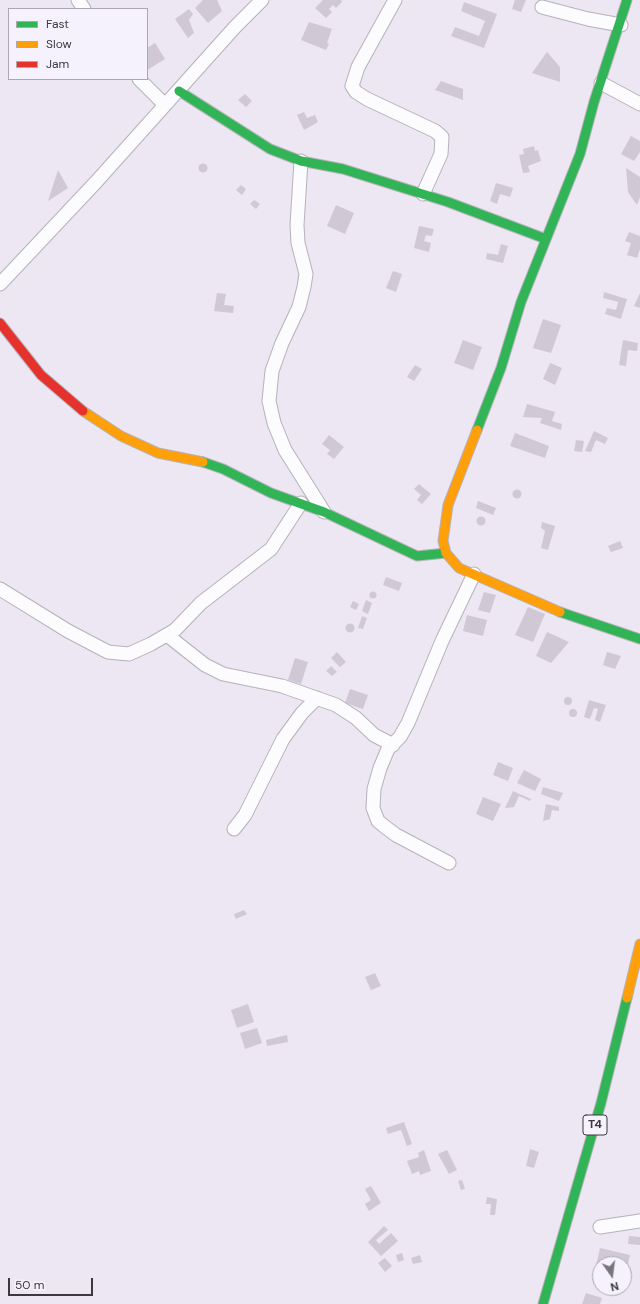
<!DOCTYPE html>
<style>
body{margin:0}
#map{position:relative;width:640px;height:1304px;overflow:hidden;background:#ece7f2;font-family:"DM Sans",sans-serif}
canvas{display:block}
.legend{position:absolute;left:8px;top:8px;width:140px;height:72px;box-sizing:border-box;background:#f6f2fd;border:1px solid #aba8b1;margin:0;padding:5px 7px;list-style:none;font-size:12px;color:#3b383f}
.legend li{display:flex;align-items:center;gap:8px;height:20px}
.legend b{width:20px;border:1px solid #aba8b1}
.north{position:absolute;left:592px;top:1256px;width:40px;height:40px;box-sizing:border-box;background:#f6f2fd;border:1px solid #aba8b1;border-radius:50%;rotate:166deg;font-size:11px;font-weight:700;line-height:16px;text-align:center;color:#3b383f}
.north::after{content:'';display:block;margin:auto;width:14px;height:18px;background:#79757e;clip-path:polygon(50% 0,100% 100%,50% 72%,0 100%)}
.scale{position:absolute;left:8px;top:1278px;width:85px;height:18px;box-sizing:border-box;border:2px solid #3b383f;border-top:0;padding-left:5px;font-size:12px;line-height:14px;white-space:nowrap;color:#3b383f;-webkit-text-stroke:3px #f6f2fd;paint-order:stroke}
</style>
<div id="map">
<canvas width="640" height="1304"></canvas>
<ul class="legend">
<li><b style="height:5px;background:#30b455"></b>Fast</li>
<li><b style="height:5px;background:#ff9f0a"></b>Slow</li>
<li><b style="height:5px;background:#e5322d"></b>Jam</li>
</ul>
<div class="north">N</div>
<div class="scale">50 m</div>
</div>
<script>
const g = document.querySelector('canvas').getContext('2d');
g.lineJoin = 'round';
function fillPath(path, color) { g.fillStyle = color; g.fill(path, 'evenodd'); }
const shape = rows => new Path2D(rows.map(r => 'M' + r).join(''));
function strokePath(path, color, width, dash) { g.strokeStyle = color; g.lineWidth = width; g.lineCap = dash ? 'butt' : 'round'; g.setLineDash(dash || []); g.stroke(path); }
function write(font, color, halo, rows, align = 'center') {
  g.font = font + ' "DM Sans",sans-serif'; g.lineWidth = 3; g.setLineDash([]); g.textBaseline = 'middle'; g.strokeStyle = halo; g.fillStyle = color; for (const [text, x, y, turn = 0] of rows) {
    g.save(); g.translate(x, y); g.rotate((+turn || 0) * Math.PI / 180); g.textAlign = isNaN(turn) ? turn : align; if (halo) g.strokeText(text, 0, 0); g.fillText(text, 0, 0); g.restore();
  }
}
const building = shape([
 [203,0,217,0,222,11,208,23,195,8],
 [323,0,341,0,342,2,336,8,333,5,329,9,332,12,326,18,315,8],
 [515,0,526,0,521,12,512,9],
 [464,2,497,14,484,48,451,36,455,27,479,36,485,21,461,11],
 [189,9,193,14,189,20,194,33,188,38,175,19],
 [309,22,332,29,327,43,329,44,326,50,301,40],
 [155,43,165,59,147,70,147,48],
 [547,52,560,67,560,82,532,73],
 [441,81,463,89,463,100,435,90],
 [245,94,252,101,246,107,238,100],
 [304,112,307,118,315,115,318,122,304,130,297,115],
 [631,136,640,141,640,152,634,161,621,154],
 [534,146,535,151,538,150,541,161,528,166,530,172,523,173,519,155,524,154,523,149],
 '198.5 168a4.5 4.5 0 1 1 9 0a4.5 4.5 0 1 1-9 0Z',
 [626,168,640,177,640,197,637,205,628,192],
 [58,170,68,188,48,201],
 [496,183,513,188,510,197,500,194,497,204,490,201],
 [241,185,246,189,242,195,236,190],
 [254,200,260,204,256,209,250,204],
 [336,205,354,213,345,234,327,226],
 [419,226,434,229,432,236,426,235,424,241,431,243,429,252,414,248],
 [629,232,640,236,640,249,637,258,627,255,631,243,625,241],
 [501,244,508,246,503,263,486,259,487,253,498,255],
 [393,271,402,274,396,292,386,288],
 [604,292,627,299,621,319,605,314,607,308,616,310,618,302,603,298],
 [217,293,226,294,224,305,234,306,233,313,214,311],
 [640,293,640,308,634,306],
 [543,319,561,325,551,353,533,348],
 [463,340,482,347,473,370,454,363],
 [623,340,638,343,637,351,628,350,626,366,619,365],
 [550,363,562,368,555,385,543,379],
 [415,365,422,369,414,381,407,377],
 [527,404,555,412,552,421,562,424,561,430,540,423,542,418,523,417],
 [594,431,608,438,605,444,596,440,591,452,585,451],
 [515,433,549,446,545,458,510,446],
 [329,435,344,447,334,459,327,454,330,450,322,444],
 [576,440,584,441,582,452,574,451],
 [419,484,431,494,422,504,417,500,421,495,414,489],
 '512.5 494a4.5 4.5 0 1 1 9 0a4.5 4.5 0 1 1-9 0Z',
 [478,501,496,508,493,515,476,508],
 '476.5 521a4.5 4.5 0 1 1 9 0a4.5 4.5 0 1 1-9 0Z',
 [542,522,555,526,548,550,541,548,545,531,541,528],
 [620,541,623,548,611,552,608,546],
 [386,577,402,583,399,591,383,585],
 '369.5 595a3.5 3.5 0 1 1 7 0a3.5 3.5 0 1 1-7 0Z',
 [484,592,496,595,490,613,478,610],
 [366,600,372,603,368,614,362,611],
 [353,601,359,604,356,610,350,607],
 [528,607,545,614,533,642,515,635],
 [467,615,487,620,483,636,463,631],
 [362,616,367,618,363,629,358,628],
 '345.5 628a4.5 4.5 0 1 1 9 0a4.5 4.5 0 1 1-9 0Z',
 [547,632,569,642,551,663,536,656],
 [337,652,346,662,340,667,331,658],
 [607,652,621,656,615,669,603,665],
 [295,658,308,662,301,684,288,680],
 [331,666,337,672,332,676,326,671],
 [350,689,368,695,363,709,345,703],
 '564 701a4 4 0 1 1 8 0a4 4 0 1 1-8 0Z',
 [589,700,606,705,600,722,595,720,598,709,594,708,590,719,584,717],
 '569 713a4 4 0 1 1 8 0a4 4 0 1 1-8 0Z',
 [498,762,513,768,508,781,493,775],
 [524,770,541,779,535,791,517,783],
 [543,787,563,793,559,801,541,794],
 [513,791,531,799,530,801,519,796,514,807,505,808],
 [483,797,501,804,493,821,476,814],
 [546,804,559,807,559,811,552,810,550,819,543,821],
 [244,910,247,914,236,919,234,914],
 [375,973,381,986,371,990,365,977],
 [248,1004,254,1022,237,1028,231,1010],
 [257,1028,262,1043,245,1049,240,1033],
 [287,1035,288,1042,267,1046,266,1040],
 [404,1122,412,1144,407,1146,401,1130,388,1134,386,1128],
 [530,1149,539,1152,534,1168,526,1166],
 [424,1150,431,1171,420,1175,419,1171,412,1174,407,1161,419,1157,418,1153],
 [447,1150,457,1170,449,1174,438,1154],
 [462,1180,465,1189,461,1190,458,1181],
 [371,1186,381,1203,369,1211,365,1204,371,1200,365,1189],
 [487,1197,497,1199,495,1215,490,1215,491,1204,486,1204],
 [384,1226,388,1230,376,1240,379,1244,391,1233,398,1241,381,1256,368,1242],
 [629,1236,640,1237,640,1245,628,1244],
 [600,1248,630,1255,626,1274,624,1273,624,1264,600,1264,600,1267,596,1266],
 [402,1253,404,1260,398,1262,396,1255],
 [420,1255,422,1262,413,1264,411,1258],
 [385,1258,392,1266,385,1272,378,1263],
 [586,1293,602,1298,600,1304,582,1304]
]);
const street = shape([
 [78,0,84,9],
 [395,0,358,67,352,86,356,92,367,99,435,131,442,137,441,154,423,194],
 [542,7,588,19,621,25],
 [139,79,165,105],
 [601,83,640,104],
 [301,161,297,225,298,243,306,274,304,287,299,307,282,343,272,371,269,401,274,423,285,450,324,512],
 [0,284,96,182,235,27,262,0],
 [0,589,68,631,108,652,129,654,151,644,175,630,201,603,271,549,301,503],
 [167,635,205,665,223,674,282,686,336,705,356,718,374,735,393,745],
 [234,829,245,815,283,739,302,713,317,698],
 [449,863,396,835,384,826,378,821,373,808,374,789,380,768,388,749,400,737,408,723,442,641,474,574],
 [600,1227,640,1221]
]);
const fast = shape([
 [179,91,270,149,301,161,343,169,448,202,546,239],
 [477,430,501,368,521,302,580,154,594,102,627,0],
 [203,462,223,469,271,493,324,512,417,556,446,553],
 [560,612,640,639],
 [543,1304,601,1103,627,998]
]);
const slow = shape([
 [83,411,121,436,158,453,203,462],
 [477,430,448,505,443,541,446,553,459,568,560,612],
 [627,998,640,944]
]);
const jam = shape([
 [0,323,41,375,83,411]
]);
const shields = [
 [595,1125,24]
];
const shieldNames = [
 ["T4",595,1125]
];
fillPath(building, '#d1c8d6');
strokePath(street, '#b5b2b9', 15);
strokePath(fast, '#b5b2b9', 11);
strokePath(slow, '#b5b2b9', 11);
strokePath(jam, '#b5b2b9', 11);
strokePath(street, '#fcfbfd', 13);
strokePath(fast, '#30b455', 9);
strokePath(slow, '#ff9f0a', 9);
strokePath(jam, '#e5322d', 9);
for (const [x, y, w] of shields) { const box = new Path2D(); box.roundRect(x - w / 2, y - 10, w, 20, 3); g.fillStyle = '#f6f2fd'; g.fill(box); strokePath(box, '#3b383f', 1); }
write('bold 12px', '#3b383f', null, shieldNames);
</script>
